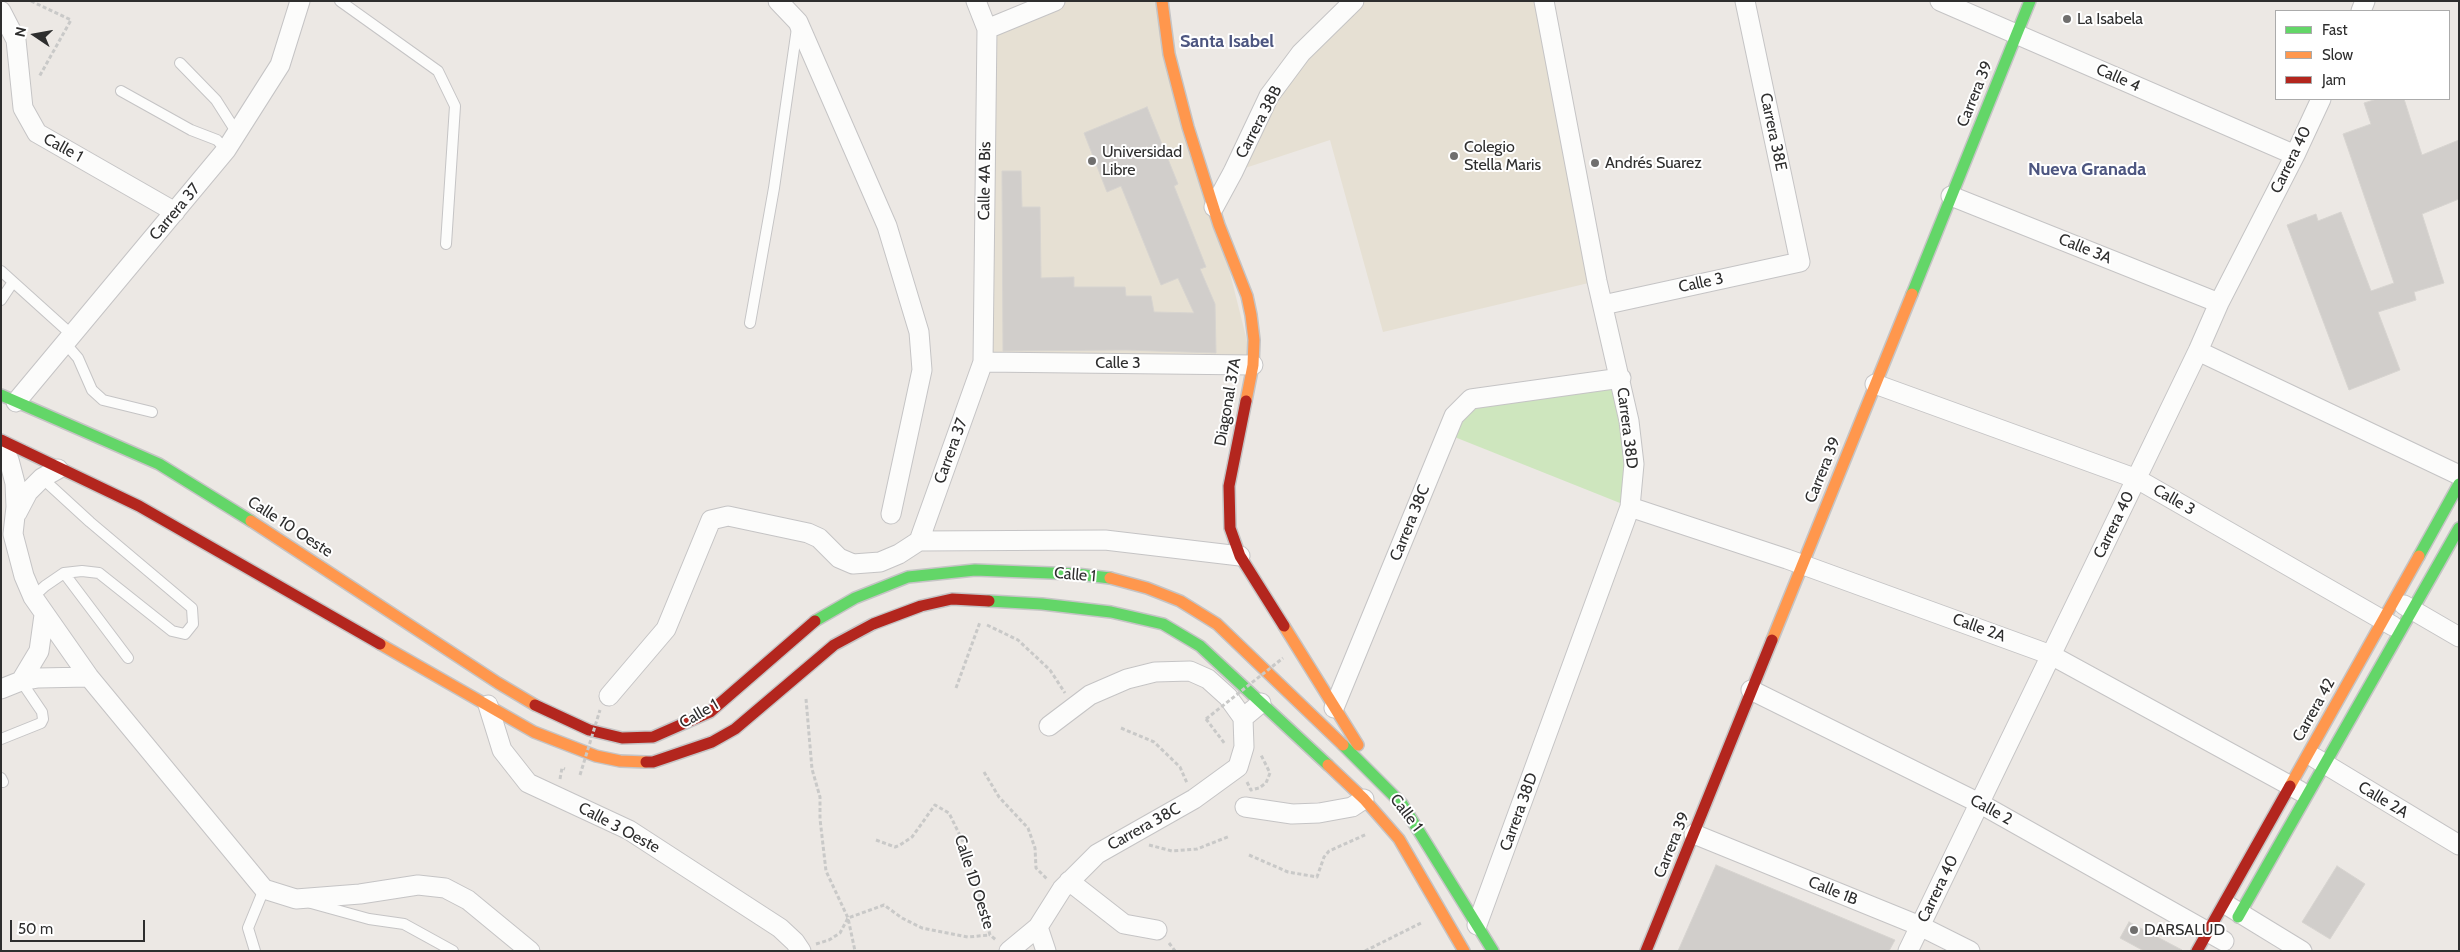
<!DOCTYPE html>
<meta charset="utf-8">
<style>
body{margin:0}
#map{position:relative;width:2460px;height:952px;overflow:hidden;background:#ece8e4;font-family:Cabin,sans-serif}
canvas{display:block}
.frame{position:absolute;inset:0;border:2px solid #2e2e2e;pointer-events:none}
.legend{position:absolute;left:2275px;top:10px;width:175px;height:90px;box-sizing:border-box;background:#fff;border:1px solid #ababab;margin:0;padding:6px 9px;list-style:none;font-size:15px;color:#2e2e2e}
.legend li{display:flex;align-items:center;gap:10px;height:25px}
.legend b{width:25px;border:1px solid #ababab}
.north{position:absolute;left:10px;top:10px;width:50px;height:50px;-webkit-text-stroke:4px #fff;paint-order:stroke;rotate:282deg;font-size:14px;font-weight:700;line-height:20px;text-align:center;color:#2e2e2e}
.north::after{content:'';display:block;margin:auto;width:18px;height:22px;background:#2e2e2e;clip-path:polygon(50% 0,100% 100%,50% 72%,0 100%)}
.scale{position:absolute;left:10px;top:920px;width:135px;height:22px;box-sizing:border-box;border:2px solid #2e2e2e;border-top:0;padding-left:6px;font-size:15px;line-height:18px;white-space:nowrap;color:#2e2e2e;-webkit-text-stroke:4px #fff;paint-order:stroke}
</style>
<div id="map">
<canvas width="2460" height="952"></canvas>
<div class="frame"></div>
<ul class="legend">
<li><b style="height:6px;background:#63d668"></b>Fast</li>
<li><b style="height:6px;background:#ff974d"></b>Slow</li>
<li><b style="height:6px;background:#b3261e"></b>Jam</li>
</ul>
<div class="north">N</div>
<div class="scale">50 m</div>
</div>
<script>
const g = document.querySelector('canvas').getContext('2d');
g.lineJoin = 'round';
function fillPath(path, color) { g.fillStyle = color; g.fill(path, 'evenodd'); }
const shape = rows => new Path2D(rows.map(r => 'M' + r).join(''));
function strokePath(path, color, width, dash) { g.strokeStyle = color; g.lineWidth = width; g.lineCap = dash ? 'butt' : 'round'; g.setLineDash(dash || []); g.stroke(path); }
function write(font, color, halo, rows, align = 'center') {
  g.font = font + ' Cabin,sans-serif'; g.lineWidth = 4; g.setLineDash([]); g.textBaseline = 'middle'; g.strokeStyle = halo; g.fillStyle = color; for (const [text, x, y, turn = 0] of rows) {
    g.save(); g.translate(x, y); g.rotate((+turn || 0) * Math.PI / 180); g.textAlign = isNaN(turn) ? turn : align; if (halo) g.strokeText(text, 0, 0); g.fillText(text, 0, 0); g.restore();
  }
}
const education = shape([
 [1055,1,1162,1,1253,365,983,362,987,29],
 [1354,1,1544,1,1597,281,1383,332,1330,140,1233,172,1269,96]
]);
const green = shape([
 [1621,378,1630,507,1447,434,1471,399]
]);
const building = shape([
 [2377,99,2404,99,2422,155,2459,140,2459,199,2422,214,2444,283,2414,292,2416,300,2378,312,2400,370,2349,390,2287,225,2316,214,2318,221,2341,212,2371,291,2394,283,2343,134,2371,124,2364,103,2377,99],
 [1147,107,1178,184,1174,186,1206,267,1200,269,1215,304,1216,353,1126,350,1003,351,1002,171,1021,171,1022,207,1040,207,1041,278,1074,277,1074,287,1125,287,1126,296,1151,296,1154,312,1194,313,1178,278,1161,285,1121,186,1107,192,1084,133,1147,107],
 [1716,865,1895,940,1889,951,1678,951,1716,865],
 [2337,866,2365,884,2330,939,2302,922,2337,866],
 [2129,922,2182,950,2181,951,2144,951,2120,938,2129,922]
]);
const path = shape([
 [31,1,71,20,39,77],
 [987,625,1018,640,1050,670,1065,693],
 [956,688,980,622],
 [806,699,812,769,820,797,820,819,826,871,848,918,855,951],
 [1206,719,1225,744],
 [1121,728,1154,742,1180,767,1187,783],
 [984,772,999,797,1028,828,1035,848,1036,868,1047,879],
 [560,779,562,768,565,769],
 [1247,782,1251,790,1259,788,1266,783,1270,773,1261,755],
 [876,840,895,847,900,845,912,837,935,805,949,813,968,852,990,935,996,940],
 [1149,845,1172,851,1197,849,1230,836],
 [1249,855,1288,872,1317,877,1324,857,1329,851,1367,834],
 [1169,943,1175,951],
 [816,944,829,940,840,933,848,918,884,905,902,918,922,928,968,937,990,935],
 [1365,951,1423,922]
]);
const lane = shape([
 [340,1,438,71,455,106,446,244],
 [180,63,216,100,237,133],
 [121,91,191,130,217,140,226,150],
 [1,271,72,335],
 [1,300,13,282],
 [750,323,774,188,797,28],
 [65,343,78,358,92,390,103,400,152,412],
 [64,573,128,658],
 [33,597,45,586,64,573,82,571,99,573,172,631,185,634,193,624,192,608,90,522,42,478],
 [1,739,41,723,43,719,42,712,21,681],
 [1,778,3,782],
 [311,903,369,919,404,924,453,951],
 [255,951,248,928,264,889]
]);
const street = shape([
 [778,1,798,22,887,226,919,332,922,370,891,514],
 [1940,1,2295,155],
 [1,11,16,40,23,108,37,133,175,212],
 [2361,11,2365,1],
 [987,29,1055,1],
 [1951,196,2219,303],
 [1214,207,1233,172,1269,96,1301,53,1354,1],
 [1603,305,1800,262,1745,1],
 [2198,351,2459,475],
 [983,362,1253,365],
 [1875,384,2137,479,2393,626],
 [16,402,226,150,280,65,300,1],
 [1,446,9,460,15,483,16,507,13,534,24,576,33,597,89,677,264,889,296,899,360,894,418,885,445,888,468,900,530,951],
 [1630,507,1787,559,2051,655,2300,791],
 [17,513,28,492,42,478,58,469],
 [919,541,983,362,987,29,976,1],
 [2404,605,2459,637],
 [21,681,39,651,44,615],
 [1,689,21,681,38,678,89,677],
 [1751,690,1979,803,2224,941],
 [609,696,666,629,711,520,728,516,808,533,819,538,839,558,853,564,880,562,899,554,919,541,1105,540,1240,556],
 [488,705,502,750,528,783,629,830,780,928,795,942,801,951],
 [1334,708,1454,416,1471,399,1621,378],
 [1049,726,1090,695,1127,679,1155,672,1190,671,1208,679,1228,697,1243,718],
 [2315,758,2459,845],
 [1245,807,1292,814,1319,813,1352,807,1364,799],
 [1694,834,1920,926,1970,951],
 [1069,881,1124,924,1157,930],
 [2230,907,2302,951],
 [1477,925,1630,507,1634,464,1629,421,1597,281,1544,1],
 [1038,927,1046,951],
 [1009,951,1038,927,1062,889,1097,854,1194,799,1238,767,1244,747,1243,718,1261,703],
 [1908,951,2198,351,2219,303,2295,155,2321,99]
]);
const fast = shape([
 [1912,294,2030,1],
 [1,395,159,464,251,521],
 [2419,556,2459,484],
 [989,601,1042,604,1111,612,1163,624,1200,646,1328,765],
 [815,621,855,598,908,577,975,570,1076,574,1110,578],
 [1343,745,1402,804,1493,951],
 [2238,917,2459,528]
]);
const slow = shape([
 [1162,1,1169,54,1188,127,1219,225,1247,296,1251,315,1254,340,1253,365,1246,401],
 [251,521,498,683,535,705],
 [1110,578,1147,588,1180,601,1217,624,1343,745],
 [1284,626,1358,745],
 [1772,640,1912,294],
 [380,644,534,732,596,756,620,761,646,762],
 [1328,765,1364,799,1399,839,1464,951],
 [2290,786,2419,556]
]);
const jam = shape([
 [1246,401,1229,486,1230,528,1240,556,1284,626],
 [1,440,139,506,380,644],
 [535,705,589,730,622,738,653,737,710,712,815,621],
 [646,762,653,762,712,742,735,729,834,645,873,624,921,606,952,599,989,601],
 [1646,951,1772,640],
 [2197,951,2290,786]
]);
const pathBridge = shape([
 [1206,719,1283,658],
 [580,775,600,710]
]);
const markers = [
 [2067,19,5,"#706f6e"],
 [1454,156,5,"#706f6e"],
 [1092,161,5,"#706f6e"],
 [1595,163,5,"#706f6e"],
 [2134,930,5,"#706f6e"]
];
const poiNames = [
 ["La Isabela",2077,19],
 ["Colegio",1464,147],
 ["Stella Maris",1464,165],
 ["Universidad",1102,152],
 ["Libre",1102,170],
 ["Andrés Suarez",1605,163],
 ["DARSALUD",2144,930]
];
const streetNames = [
 ["Calle 4",2118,78,24],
 ["Carrera 39",1975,94,-68],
 ["Carrera 38B",1259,122,-62],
 ["Carrera 38E",1773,132,78],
 ["Calle 1",63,148,29],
 ["Carrera 40",2291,160,-64],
 ["Calle 4A Bis",985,181,-89],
 ["Carrera 37",175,212,-50],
 ["Calle 3A",2085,249,22],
 ["Calle 3",1701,283,-12],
 ["Calle 3",1118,363],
 ["Diagonal 37A",1228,402,-80],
 ["Carrera 38D",1627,428,83],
 ["Carrera 37",951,451,-70],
 ["Carrera 39",1823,470,-68],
 ["Calle 3",2174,500,30],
 ["Carrera 38C",1410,523,-68],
 ["Carrera 40",2114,525,-64],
 ["Calle 10 Oeste",290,527,33],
 ["Calle 1",1075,575,5],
 ["Calle 2A",1979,628,20],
 ["Carrera 42",2314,710,-61],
 ["Calle 1",699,714,-30],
 ["Calle 2A",2383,800,31],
 ["Calle 2",1991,810,29],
 ["Carrera 38D",1519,812,-70],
 ["Calle 1",1406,813,53],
 ["Carrera 38C",1144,827,-29],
 ["Calle 3 Oeste",619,828,28],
 ["Carrera 39",1672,845,-68],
 ["Calle 1D Oeste",974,882,72],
 ["Carrera 40",1938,889,-64],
 ["Calle 1B",1833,891,22]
];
const neighbourhoodNames = [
 ["Santa Isabel",1227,42],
 ["Nueva Granada",2087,170]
];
fillPath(education, '#e6e0d3');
fillPath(green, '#cee6be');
fillPath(building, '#d1cecb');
strokePath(building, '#d7d4d0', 1);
strokePath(lane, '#c5c4c5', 12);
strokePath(street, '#c5c4c5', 21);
strokePath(fast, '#c5c4c5', 14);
strokePath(slow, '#c5c4c5', 14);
strokePath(jam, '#c5c4c5', 14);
strokePath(path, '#c9c9c8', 3, [4, 2.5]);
strokePath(lane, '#fcfcfb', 10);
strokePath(street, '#fcfcfb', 19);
strokePath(fast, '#63d668', 11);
strokePath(slow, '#ff974d', 11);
strokePath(jam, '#b3261e', 11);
strokePath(pathBridge, '#c9c9c8', 3, [4, 2.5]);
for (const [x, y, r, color] of markers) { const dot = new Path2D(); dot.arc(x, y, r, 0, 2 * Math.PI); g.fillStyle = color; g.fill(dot); strokePath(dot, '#fff', 2); }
write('16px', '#2e2e2e', '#fff', poiNames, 'left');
write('16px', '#2e2e2e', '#fff', streetNames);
write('bold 18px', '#4d5680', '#fff', neighbourhoodNames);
</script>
